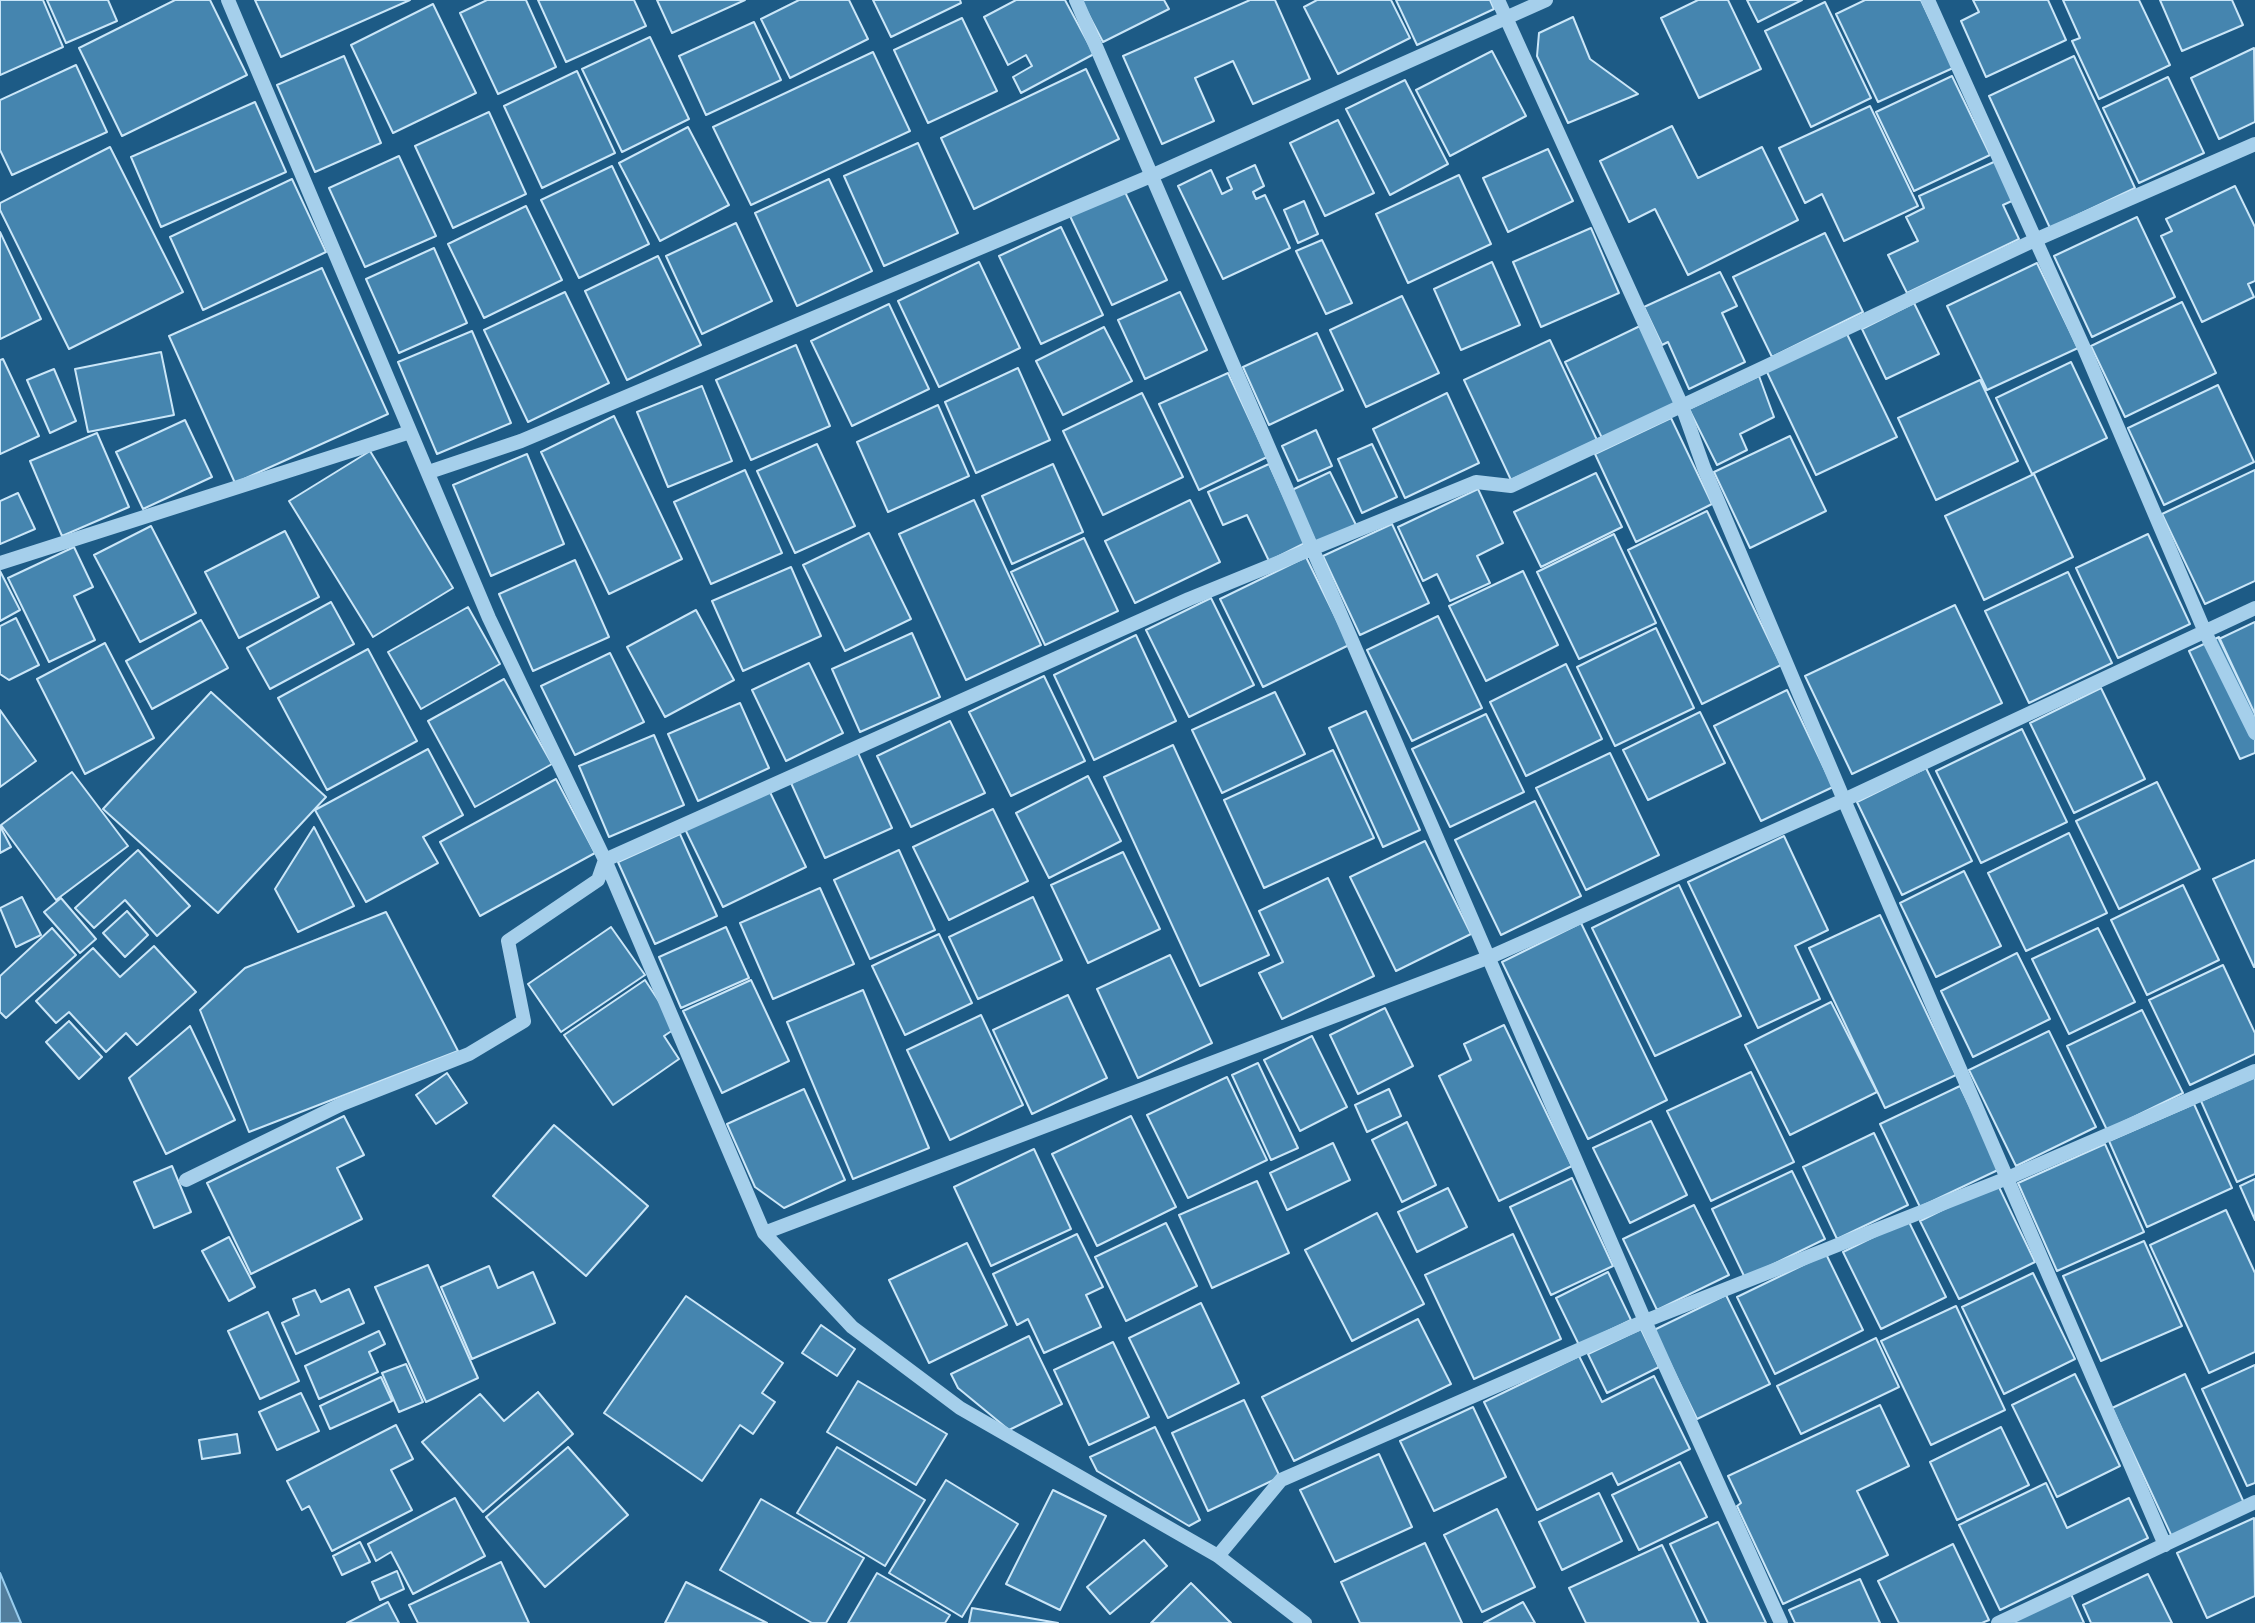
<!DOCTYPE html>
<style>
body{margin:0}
canvas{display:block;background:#1d5b86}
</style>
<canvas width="2255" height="1623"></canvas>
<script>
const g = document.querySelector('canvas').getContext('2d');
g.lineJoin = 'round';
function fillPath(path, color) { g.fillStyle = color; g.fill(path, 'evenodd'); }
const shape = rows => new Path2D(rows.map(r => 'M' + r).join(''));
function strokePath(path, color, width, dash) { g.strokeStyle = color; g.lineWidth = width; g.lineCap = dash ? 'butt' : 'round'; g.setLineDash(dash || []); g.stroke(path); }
const water = shape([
 [0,1573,21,1623,0,1623,0,1573]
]);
const building = shape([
 [0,0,43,0,63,47,0,75,0,0],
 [47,0,108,0,117,21,66,43,47,0],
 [175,0,210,0,247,75,122,136,79,48,175,0],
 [255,0,410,0,281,57,255,0],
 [487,0,526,0,556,67,498,94,460,13,487,0],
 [538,0,634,0,646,26,566,62,538,0],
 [657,0,745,0,672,33,657,0],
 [799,0,849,0,868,39,790,78,761,19,799,0],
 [873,0,960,0,961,3,891,37,873,0],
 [1016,0,1065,0,1094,54,1021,93,1013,77,1032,66,1026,55,1008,65,984,17,1016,0],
 [1081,0,1164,0,1169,9,1103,42,1081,0],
 [1250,0,1275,0,1310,79,1253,104,1233,61,1195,78,1214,121,1162,144,1123,56,1250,0],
 [1317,0,1391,0,1410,38,1338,74,1304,7,1317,0],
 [1396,0,1490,0,1494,9,1417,45,1396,0],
 [1698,0,1728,0,1761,69,1699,98,1661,18,1698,0],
 [1747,0,1802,0,1758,22,1747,0],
 [1865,0,1921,0,1953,68,1878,102,1836,14,1865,0],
 [1973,0,2048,0,2066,40,1986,77,1961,21,1979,12,1973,0],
 [2063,0,2139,0,2170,65,2099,99,2072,41,2080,38,2063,0],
 [2160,0,2232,0,2243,25,2182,51,2160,0],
 [1825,2,1871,98,1811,127,1765,31,1825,2],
 [433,4,476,93,393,133,351,45,433,4],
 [1573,17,1590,59,1638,94,1568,123,1537,56,1539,33,1573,17],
 [962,18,997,91,928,123,894,50,962,18],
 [754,22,781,80,706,115,679,56,754,22],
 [650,37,689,119,622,152,582,69,650,37],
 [2254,48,2255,122,2219,139,2191,78,2254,48],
 [1492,51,1526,116,1450,156,1416,90,1492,51],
 [873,52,910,131,751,205,713,127,873,52],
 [344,56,381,143,315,172,277,85,344,56],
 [2074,56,2135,188,2050,228,1989,96,2074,56],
 [76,65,107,132,12,175,0,150,0,100,76,65],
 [1086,69,1119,139,974,209,941,138,1086,69],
 [577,71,615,153,542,188,504,106,577,71],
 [1952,76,1990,155,1914,191,1876,112,1952,76],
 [2168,77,2204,153,2139,183,2103,108,2168,77],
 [1405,80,1448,164,1390,195,1346,109,1405,80],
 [255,102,286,172,161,227,131,157,255,102],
 [1870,106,1918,206,1844,241,1822,194,1805,203,1779,148,1870,106],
 [489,112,526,194,453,228,415,146,489,112],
 [1338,120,1374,193,1325,216,1290,143,1338,120],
 [1672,126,1698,178,1762,147,1798,220,1688,275,1655,209,1629,222,1600,161,1672,126],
 [688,127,729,205,660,241,619,163,688,127],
 [918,143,958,233,884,266,844,176,918,143],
 [110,147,183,292,69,349,0,210,0,203,110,147],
 [1548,149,1573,201,1508,232,1483,178,1548,149],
 [399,156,436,236,365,267,329,188,399,156],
 [1996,161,2014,200,2003,205,2019,239,1907,293,1888,255,1918,241,1906,217,1924,208,1919,196,1996,161],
 [1255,165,1264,186,1253,192,1256,199,1265,195,1290,248,1223,279,1178,186,1211,170,1222,194,1232,189,1227,178,1255,165],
 [612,166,649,244,579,278,541,200,612,166],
 [1459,175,1491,244,1408,283,1376,214,1459,175],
 [292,179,326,252,203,310,170,237,292,179],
 [829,179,872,271,797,306,755,213,829,179],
 [2235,186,2255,227,2255,281,2248,284,2254,297,2202,322,2161,236,2172,231,2166,219,2235,186],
 [1124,190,1167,280,1112,305,1070,216,1124,190],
 [1304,201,1318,234,1298,243,1284,210,1304,201],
 [526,206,562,280,484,318,448,244,526,206],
 [2137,217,2175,297,2092,337,2054,256,2137,217],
 [736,223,772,301,702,334,666,256,736,223],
 [1061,227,1103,315,1041,344,999,256,1061,227],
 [1591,228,1619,293,1541,327,1513,262,1591,228],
 [0,232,41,319,0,339,0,232],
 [1825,233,1863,312,1772,357,1733,277,1825,233],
 [1322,240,1352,303,1326,314,1296,251,1322,240],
 [434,248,467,323,399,353,366,279,434,248],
 [658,256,701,345,627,380,585,291,658,256],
 [979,262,1020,348,939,387,898,301,979,262],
 [1492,262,1520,325,1461,350,1434,289,1492,262],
 [2037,263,2078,348,1987,390,1947,306,2037,263],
 [322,268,388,414,235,483,169,336,322,268],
 [1720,272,1737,306,1722,313,1745,362,1689,389,1668,342,1662,345,1644,307,1720,272],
 [565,292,609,383,528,422,484,330,565,292],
 [1180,292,1207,350,1145,379,1118,320,1180,292],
 [1402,296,1439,373,1366,407,1330,330,1402,296],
 [2182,302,2216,373,2125,417,2091,346,2182,302],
 [1914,303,1939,354,1886,379,1862,329,1914,303],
 [889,304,929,389,852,426,811,341,889,304],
 [1640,326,1677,403,1602,438,1565,362,1640,326],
 [1104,327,1132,381,1063,415,1036,361,1104,327],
 [472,331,511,423,437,454,398,362,472,331],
 [1846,332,1897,437,1816,475,1766,370,1846,332],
 [1317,333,1343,390,1269,425,1243,367,1317,333],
 [1550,340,1597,440,1511,480,1464,380,1550,340],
 [796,345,830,426,751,460,716,380,796,345],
 [161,352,174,415,88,432,75,369,161,352],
 [3,359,39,436,0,454,0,360,3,359],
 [2071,362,2107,438,2032,474,1996,398,2071,362],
 [1018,368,1050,440,976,473,945,402,1018,368],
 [54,369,76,421,50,433,27,380,54,369],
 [1228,373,1267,457,1199,490,1159,404,1228,373],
 [1759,376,1774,417,1740,434,1747,450,1717,465,1689,409,1759,376],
 [1980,380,2018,461,1936,500,1898,418,1980,380],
 [2218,385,2254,462,2164,505,2128,428,2218,385],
 [702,386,732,461,668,487,637,412,702,386],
 [1142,393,1183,477,1103,515,1063,431,1142,393],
 [1447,393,1479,463,1405,498,1373,429,1447,393],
 [938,405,969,476,888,512,857,442,938,405],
 [614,416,682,559,609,594,541,452,614,416],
 [1671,418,1712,504,1636,542,1595,454,1671,418],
 [185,420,212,477,143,509,116,452,185,420],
 [1316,430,1332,466,1298,481,1282,446,1316,430],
 [97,433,129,507,62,536,30,461,97,433],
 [1790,436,1826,511,1750,548,1714,472,1790,436],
 [817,444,855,526,795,553,757,471,817,444],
 [1372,444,1397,497,1362,513,1338,459,1372,444],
 [370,451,453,588,373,637,289,501,370,451],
 [527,454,564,544,491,576,453,485,527,454],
 [1053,464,1083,532,1012,564,982,496,1053,464],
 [1269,464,1305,543,1269,561,1247,515,1223,525,1208,492,1269,464],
 [745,470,782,553,711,584,674,502,745,470],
 [2255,470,2255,581,2205,604,2162,514,2255,470],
 [1330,472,1356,525,1316,543,1292,490,1330,472],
 [1596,473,1622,527,1541,567,1514,512,1596,473],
 [2034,474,2073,557,1984,600,1945,516,2034,474],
 [1478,489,1503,543,1477,556,1490,583,1450,601,1437,574,1423,581,1398,527,1478,489],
 [18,493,35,529,0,544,0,501,18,493],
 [974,500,1041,645,966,680,899,534,974,500],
 [1190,500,1220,562,1135,603,1105,541,1190,500],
 [1707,511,1781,665,1702,704,1628,550,1707,511],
 [1392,524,1429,603,1360,635,1323,556,1392,524],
 [151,526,196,613,140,642,94,555,151,526],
 [285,531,319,597,239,638,205,572,285,531],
 [869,533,911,619,845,651,803,565,869,533],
 [1614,534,1656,623,1579,659,1537,572,1614,534],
 [2148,534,2190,624,2118,658,2076,568,2148,534],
 [1084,538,1118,611,1045,645,1011,572,1084,538],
 [74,547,93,587,74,596,95,640,49,662,8,578,74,547],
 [1306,557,1349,645,1263,687,1220,599,1306,557],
 [575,560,609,637,533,671,499,594,575,560],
 [791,567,821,636,743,671,712,601,791,567],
 [0,571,20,610,0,621,0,571],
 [1523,571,1558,645,1486,681,1449,606,1523,571],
 [2068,572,2112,663,2029,703,1985,611,2068,572],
 [1211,598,1254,685,1189,717,1146,630,1211,598],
 [331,602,354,644,270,689,247,648,331,602],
 [1955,605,2002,703,1852,774,1805,676,1955,605],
 [468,607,500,664,421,709,388,652,468,607],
 [696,610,734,680,665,717,627,647,696,610],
 [1438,616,1482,708,1412,741,1367,650,1438,616],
 [16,618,39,665,9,680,0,674,0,626,16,618],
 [201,620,228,668,152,709,126,661,201,620],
 [2255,622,2255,714,2219,639,2255,622],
 [1656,628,1694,708,1615,746,1577,667,1656,628],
 [912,633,940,697,860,732,832,669,912,633],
 [1136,635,1176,721,1094,760,1054,675,1136,635],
 [2219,637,2255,714,2255,753,2240,759,2189,651,2219,637],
 [105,643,154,738,85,774,37,679,105,643],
 [368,649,417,741,327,790,278,698,368,649],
 [610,653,644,722,575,755,541,686,610,653],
 [809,663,843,733,786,761,752,690,809,663],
 [1566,664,1602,739,1526,776,1490,702,1566,664],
 [1044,676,1085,761,1011,796,969,712,1044,676],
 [504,679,552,764,475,807,428,721,504,679],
 [2101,688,2145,779,2074,813,2030,723,2101,688],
 [1787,690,1833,787,1761,821,1714,726,1787,690],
 [211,692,326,797,218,913,103,809,211,692],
 [1275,692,1305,754,1222,793,1192,730,1275,692],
 [740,703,769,768,698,801,668,734,740,703],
 [0,710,36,761,0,787,0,710],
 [1366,711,1420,830,1383,847,1329,728,1366,711],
 [1700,712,1725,763,1648,800,1623,750,1700,712],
 [1486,714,1524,792,1450,827,1412,749,1486,714],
 [950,721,985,793,911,827,877,756,950,721],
 [2022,729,2067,822,1981,863,1936,771,2022,729],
 [654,735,684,805,609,837,579,766,654,735],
 [1173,745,1269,955,1200,986,1104,777,1173,745],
 [428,749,463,815,423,837,438,863,366,902,315,810,428,749],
 [1333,750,1374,838,1264,888,1224,800,1333,750],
 [858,753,892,828,825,858,791,783,858,753],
 [1610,753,1659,855,1586,890,1536,788,1610,753],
 [1926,768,1972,861,1902,895,1857,802,1926,768],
 [72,772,128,846,56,900,1,825,72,772],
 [1088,776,1121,841,1049,878,1016,813,1088,776],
 [556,779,595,853,480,916,440,842,556,779],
 [2157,782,2200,869,2119,909,2076,821,2157,782],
 [768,788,806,867,723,907,685,829,768,788],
 [1535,801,1581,896,1501,935,1455,840,1535,801],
 [993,809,1028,881,949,920,913,847,993,809],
 [0,826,11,847,0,853,0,826],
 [314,827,354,906,298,932,275,889,314,827],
 [2069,833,2107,913,2026,951,1988,873,2069,833],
 [680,834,717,916,655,944,618,862,680,834],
 [1784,836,1828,930,1795,946,1820,999,1758,1028,1688,882,1784,836],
 [1425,841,1471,934,1396,971,1350,877,1425,841],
 [138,850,190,906,157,936,125,900,94,928,75,908,138,850],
 [899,850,935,930,870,959,834,880,899,850],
 [1123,852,1160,929,1088,963,1051,885,1123,852],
 [2255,860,2255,967,2254,967,2213,879,2255,860],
 [1964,871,2001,946,1936,977,1900,903,1964,871],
 [1328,878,1374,976,1282,1019,1259,973,1283,962,1259,911,1328,878],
 [1679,885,1741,1016,1655,1056,1592,928,1679,885],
 [2183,885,2219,960,2147,995,2111,920,2183,885],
 [820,888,854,964,773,999,740,923,820,888],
 [22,897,41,935,16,947,0,908,22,897],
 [1033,897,1062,960,978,999,949,937,1033,897],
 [61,898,96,939,80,953,44,912,61,898],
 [127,911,148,935,125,957,103,933,127,911],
 [386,912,458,1051,249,1132,200,1010,245,968,386,912],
 [1880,915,1956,1075,1885,1108,1809,948,1880,915],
 [1581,923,1667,1100,1588,1139,1502,962,1581,923],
 [611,927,645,975,561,1032,528,984,611,927],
 [726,927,749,978,681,1008,659,957,726,927],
 [52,928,76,955,6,1018,0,1012,0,976,52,928],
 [2098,928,2135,1002,2069,1034,2032,959,2098,928],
 [939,934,972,1003,905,1035,872,966,939,934],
 [154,946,196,992,137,1045,126,1033,106,1052,69,1012,56,1023,36,1001,93,948,120,977,154,946],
 [2017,953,2050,1019,1973,1057,1941,991,2017,953],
 [1170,955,1212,1043,1138,1078,1097,989,1170,955],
 [2223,965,2255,1033,2255,1054,2190,1085,2149,1000,2223,965],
 [645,980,670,1018,673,1030,664,1036,679,1059,613,1105,564,1035,645,980],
 [751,980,789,1061,722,1093,683,1011,751,980],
 [863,990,929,1148,853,1179,787,1022,863,990],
 [1068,995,1107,1078,1032,1114,993,1030,1068,995],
 [1831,1002,1877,1092,1790,1135,1745,1045,1831,1002],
 [1385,1008,1413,1066,1358,1094,1330,1035,1385,1008],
 [2142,1010,2183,1093,2107,1130,2067,1046,2142,1010],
 [981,1015,1023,1105,950,1140,907,1050,981,1015],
 [69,1021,102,1057,79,1079,46,1042,69,1021],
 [1504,1025,1572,1166,1499,1201,1439,1076,1471,1060,1464,1044,1504,1025],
 [190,1026,235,1120,166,1154,129,1078,190,1026],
 [2049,1031,2096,1127,2016,1166,1969,1070,2049,1031],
 [1312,1036,1347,1107,1300,1131,1264,1060,1312,1036],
 [1258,1063,1298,1148,1271,1160,1232,1075,1258,1063],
 [1751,1072,1794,1162,1711,1201,1667,1111,1751,1072],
 [447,1073,467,1103,436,1124,416,1095,447,1073],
 [1227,1077,1267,1160,1188,1198,1147,1115,1227,1077],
 [2255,1077,2255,1174,2237,1182,2201,1101,2255,1077],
 [1960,1086,2000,1169,1920,1207,1880,1124,1960,1086],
 [804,1089,845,1180,784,1208,755,1187,727,1124,804,1089],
 [1389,1089,1401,1116,1367,1132,1355,1105,1389,1089],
 [2194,1104,2232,1188,2147,1227,2109,1141,2194,1104],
 [344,1116,364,1155,337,1168,362,1219,251,1274,207,1183,344,1116],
 [1131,1116,1176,1207,1097,1246,1052,1154,1131,1116],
 [1651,1121,1687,1195,1630,1223,1593,1148,1651,1121],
 [1407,1122,1436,1185,1402,1202,1372,1140,1407,1122],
 [554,1125,648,1206,586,1276,493,1196,554,1125],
 [1874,1133,1908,1205,1837,1239,1803,1167,1874,1133],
 [1333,1143,1350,1180,1287,1210,1270,1173,1333,1143],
 [2105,1144,2144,1232,2057,1271,2018,1183,2105,1144],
 [1034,1149,1071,1229,991,1266,954,1187,1034,1149],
 [172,1166,191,1212,154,1228,134,1182,172,1166],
 [1792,1171,1825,1239,1745,1278,1712,1209,1792,1171],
 [1572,1178,1613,1266,1551,1295,1510,1207,1572,1178],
 [2255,1179,2255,1220,2240,1186,2255,1179],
 [1257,1181,1289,1253,1212,1288,1179,1215,1257,1181],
 [1997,1183,2035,1262,1959,1299,1920,1221,1997,1183],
 [1448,1188,1467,1227,1417,1252,1398,1212,1448,1188],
 [1694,1205,1729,1275,1657,1310,1623,1239,1694,1205],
 [2226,1210,2255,1273,2255,1352,2209,1373,2150,1245,2226,1210],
 [1377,1213,1424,1304,1352,1341,1305,1250,1377,1213],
 [1908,1220,1946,1297,1881,1329,1843,1252,1908,1220],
 [1166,1223,1197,1286,1126,1321,1095,1257,1166,1223],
 [1077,1234,1103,1287,1086,1295,1101,1327,1044,1353,1028,1319,1017,1325,993,1274,1077,1234],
 [1513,1234,1561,1339,1474,1379,1425,1275,1513,1234],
 [229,1237,255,1287,229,1301,202,1251,229,1237],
 [2144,1241,2182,1326,2101,1361,2063,1276,2144,1241],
 [967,1243,1007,1325,929,1363,889,1280,967,1243],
 [1826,1254,1863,1330,1775,1374,1737,1297,1826,1254],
 [428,1265,478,1378,426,1402,375,1287,428,1265],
 [489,1266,498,1288,533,1272,555,1323,472,1359,441,1287,489,1266],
 [1608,1272,1631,1320,1579,1345,1556,1298,1608,1272],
 [2033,1273,2075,1359,2004,1394,1962,1307,2033,1273],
 [349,1289,364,1323,296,1354,282,1323,299,1315,293,1299,315,1290,321,1302,349,1289],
 [1726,1295,1770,1384,1697,1419,1654,1330,1726,1295],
 [686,1296,783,1363,762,1393,775,1402,753,1434,740,1425,702,1481,604,1413,686,1296],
 [1201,1303,1239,1383,1168,1418,1129,1338,1201,1303],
 [1956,1306,2005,1410,1931,1445,1881,1341,1956,1306],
 [268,1312,299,1381,260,1399,228,1331,268,1312],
 [1418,1319,1451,1384,1294,1461,1262,1397,1418,1319],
 [821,1325,855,1349,837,1376,802,1353,821,1325],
 [1641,1329,1659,1367,1607,1393,1588,1354,1641,1329],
 [379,1331,385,1344,369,1352,378,1372,319,1399,305,1366,379,1331],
 [1029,1336,1062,1404,1009,1430,958,1388,951,1374,1029,1336],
 [1876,1338,1899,1387,1801,1434,1777,1386,1876,1338],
 [1113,1342,1149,1417,1089,1445,1054,1370,1113,1342],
 [1579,1356,1602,1402,1654,1376,1690,1449,1618,1485,1612,1473,1537,1510,1484,1402,1579,1356],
 [406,1364,423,1402,399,1412,382,1373,406,1364],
 [2255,1365,2255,1483,2247,1486,2202,1389,2255,1365],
 [2075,1374,2120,1466,2057,1497,2012,1405,2075,1374],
 [2185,1374,2245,1505,2173,1539,2112,1408,2185,1374],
 [381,1377,392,1401,330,1429,320,1406,381,1377],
 [858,1381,947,1434,916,1485,827,1432,858,1381],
 [538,1392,573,1434,483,1512,422,1442,480,1394,504,1421,538,1392],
 [301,1393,319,1431,277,1450,259,1412,301,1393],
 [1244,1400,1280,1477,1208,1511,1172,1433,1244,1400],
 [1880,1405,1909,1466,1857,1491,1888,1555,1783,1604,1737,1506,1741,1503,1728,1476,1880,1405],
 [1473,1407,1506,1477,1434,1511,1400,1441,1473,1407],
 [396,1425,413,1459,391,1470,412,1510,332,1551,309,1506,302,1510,287,1481,396,1425],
 [1155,1427,1200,1520,1189,1526,1097,1471,1090,1457,1155,1427],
 [2001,1427,2029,1485,1957,1520,1930,1462,2001,1427],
 [237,1434,240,1453,202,1459,199,1440,237,1434],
 [568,1447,628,1515,545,1587,486,1517,568,1447],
 [837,1447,925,1500,885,1566,797,1513,837,1447],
 [1379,1454,1412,1527,1335,1562,1300,1490,1379,1454],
 [1680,1462,1707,1517,1639,1550,1612,1495,1680,1462],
 [946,1480,1018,1524,962,1617,889,1573,946,1480],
 [2046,1483,2067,1528,2129,1498,2148,1538,2000,1610,1959,1525,2046,1483],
 [1053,1490,1106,1516,1060,1610,1006,1584,1053,1490],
 [1599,1493,1622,1541,1562,1570,1539,1522,1599,1493],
 [455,1498,485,1556,413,1594,391,1552,376,1561,368,1544,455,1498],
 [761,1499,864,1558,826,1623,812,1623,720,1570,761,1499],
 [1497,1509,1535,1587,1482,1612,1444,1535,1497,1509],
 [2254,1518,2255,1596,2207,1618,2177,1553,2254,1518],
 [1718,1522,1766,1623,1708,1623,1670,1544,1718,1522],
 [1144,1540,1167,1566,1110,1614,1087,1587,1144,1540],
 [360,1542,370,1562,342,1575,333,1556,360,1542],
 [1425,1543,1462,1623,1360,1623,1341,1582,1425,1543],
 [1953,1544,1989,1620,1982,1623,1899,1623,1878,1581,1953,1544],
 [1662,1545,1699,1623,1586,1623,1569,1588,1662,1545],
 [501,1562,529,1623,418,1623,409,1605,501,1562],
 [397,1571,404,1589,380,1600,372,1582,397,1571],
 [877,1573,950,1615,945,1623,848,1623,877,1573],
 [2148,1574,2172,1623,2091,1623,2083,1605,2148,1574],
 [1860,1579,1880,1623,1795,1623,1789,1610,1860,1579],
 [686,1582,767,1623,665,1623,686,1582],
 [1191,1583,1231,1623,1151,1623,1191,1583],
 [2070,1592,2084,1623,2006,1623,2070,1592],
 [388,1602,399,1623,347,1623,388,1602],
 [1523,1602,1535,1623,1484,1623,1523,1602],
 [972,1608,1058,1623,969,1623,972,1608]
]);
const minor = shape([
 [228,0,489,618,605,860,764,1233,852,1327,960,1408,1218,1556,1305,1623],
 [1076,0,1645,1321,1781,1623],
 [1498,0,1682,406,1704,468,1844,800,2165,1545],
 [1928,0,2084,348,2205,632,2255,733],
 [429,472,521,441,1151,176,1546,0],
 [0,563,410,432],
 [186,1180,342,1104,469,1054,524,1021,508,941,598,880,605,860,1189,599,1476,482,1511,486,2035,240,2255,144],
 [764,1233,1490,957,1844,800,2255,608],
 [1218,1556,1281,1480,1645,1321,2010,1177,2255,1071],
 [1998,1623,2255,1502]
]);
fillPath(water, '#527e9d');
strokePath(water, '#98cced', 2);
fillPath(building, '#4585af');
strokePath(building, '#cae6f8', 2);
strokePath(minor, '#a5cfeb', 14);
</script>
